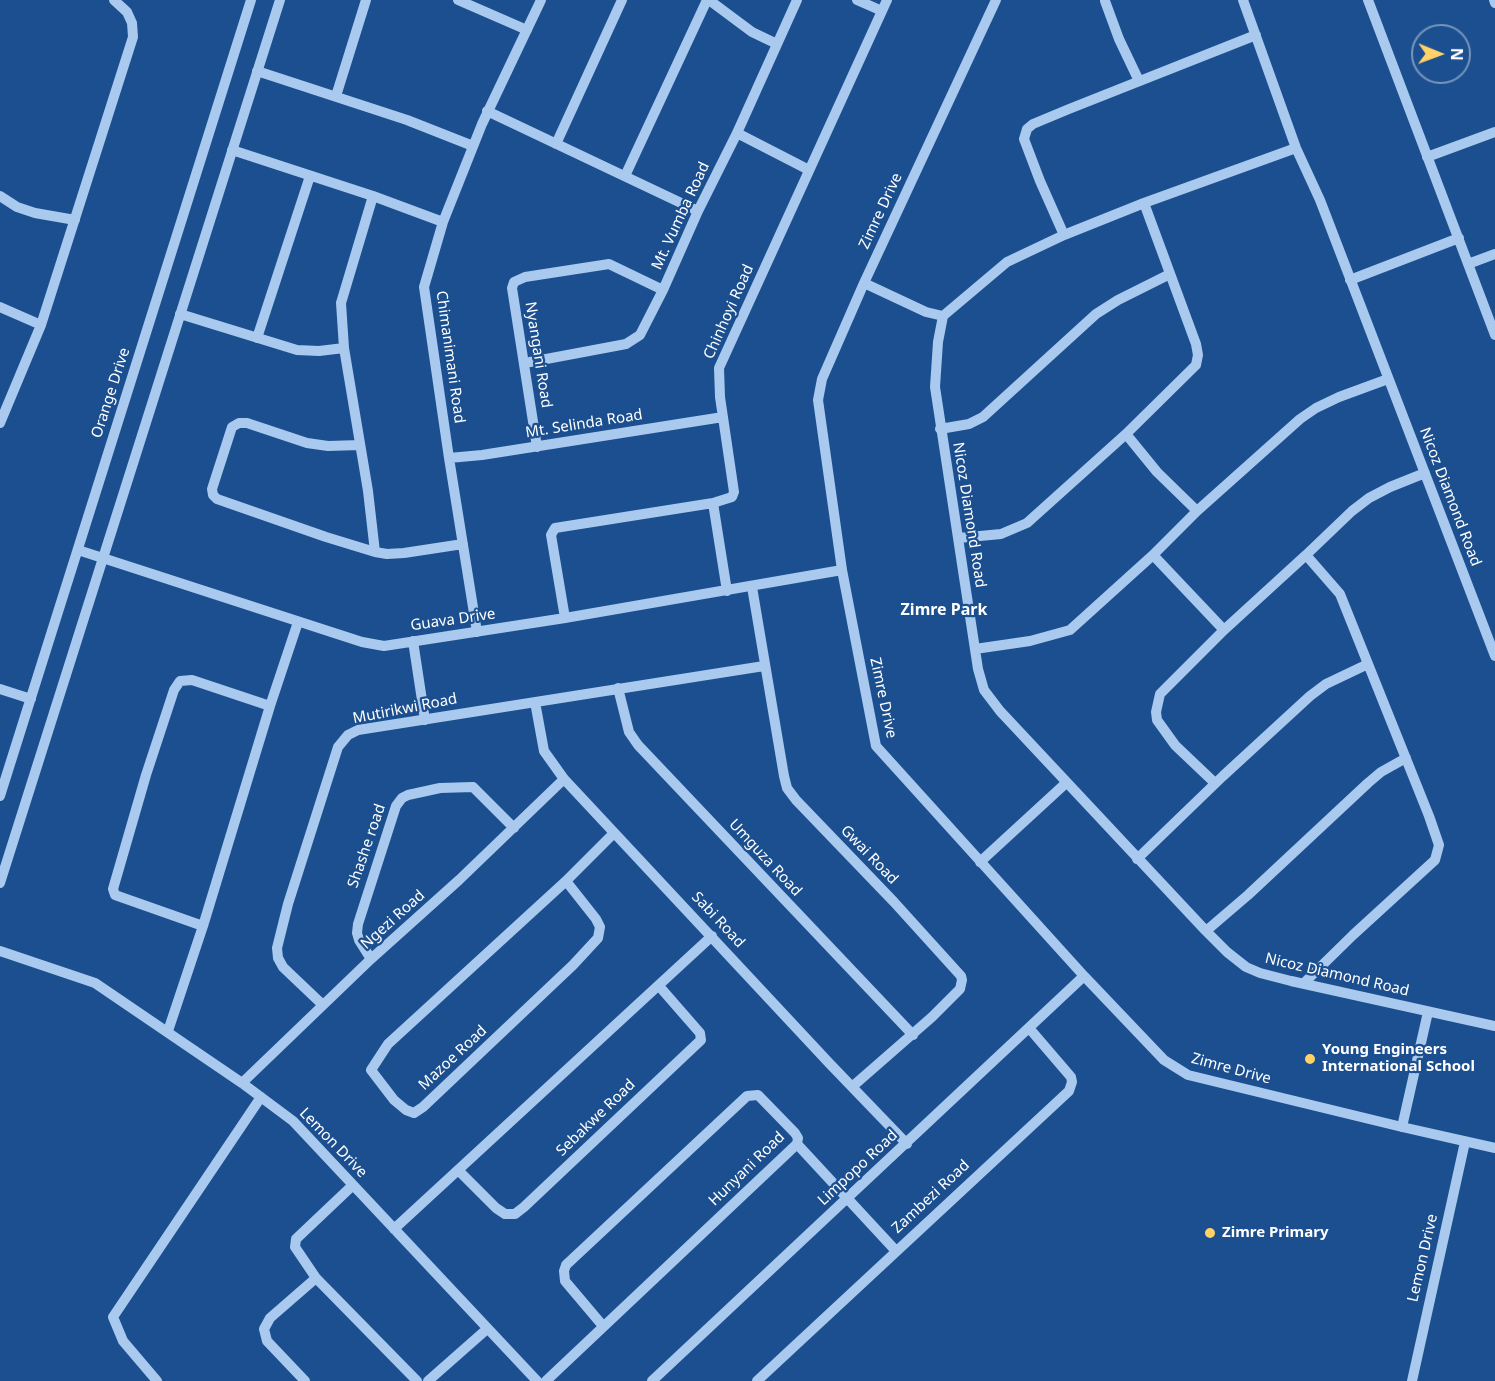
<!DOCTYPE html>
<style>
body{margin:0}
#map{position:relative;width:1495px;height:1381px;overflow:hidden;background:#1b4f8f;font-family:"Noto Sans",sans-serif}
canvas{display:block}
.north{position:absolute;left:1411px;top:24px;width:60px;height:60px;box-sizing:border-box;background:#1b4f8f;border:2px solid #7695bc;border-radius:50%;rotate:91deg;font-size:16px;font-weight:700;line-height:24px;text-align:center;color:#fff}
.north::after{content:'';display:block;margin:auto;width:21px;height:27px;background:#ffd166;clip-path:polygon(50% 0,100% 100%,50% 72%,0 100%)}
</style>
<div id="map">
<canvas width="1495" height="1381"></canvas>
<div class="north">N</div>
</div>
<script>
const g = document.querySelector('canvas').getContext('2d');
g.lineJoin = 'round';
const shape = rows => new Path2D(rows.map(r => 'M' + r).join(''));
function strokePath(path, color, width, dash) { g.strokeStyle = color; g.lineWidth = width; g.lineCap = dash ? 'butt' : 'round'; g.setLineDash(dash || []); g.stroke(path); }
function write(font, color, halo, rows, align = 'center') {
  g.font = font + ' "Noto Sans",sans-serif'; g.lineWidth = 4.5; g.setLineDash([]); g.textBaseline = 'middle'; g.strokeStyle = halo; g.fillStyle = color; for (const [text, x, y, turn = 0] of rows) {
    g.save(); g.translate(x, y); g.rotate((+turn || 0) * Math.PI / 180); g.textAlign = isNaN(turn) ? turn : align; if (halo) g.strokeText(text, 0, 0); g.fillText(text, 0, 0); g.restore();
  }
}
const minor = shape([
 [458,0,527,30],
 [709,0,752,32,777,44],
 [857,0,882,11],
 [996,0,864,283,822,379,818,400,842,570,876,746,1084,976,1164,1060,1188,1075,1402,1127,1495,1148],
 [1243,0,1296,148,1320,200,1495,656],
 [1368,0,1495,335],
 [1494,0,1495,3],
 [1105,1,1119,39,1139,81],
 [257,71,407,120,473,146],
 [336,96,366,0],
 [487,111,698,211],
 [737,133,809,170],
 [556,144,622,0],
 [1296,148,1144,203,1064,235,1007,262,943,316,938,342,935,387,978,669,984,690,1000,711,1206,931,1227,952,1246,967,1260,973,1291,981,1495,1026],
 [232,150,373,196,443,222],
 [1427,157,1495,132],
 [625,176,707,0],
 [0,196,17,207,35,213,75,220],
 [373,196,341,303,344,348,368,491,375,552],
 [1064,235,1040,181,1024,139,1027,129,1033,124,1069,109,1256,35],
 [1468,264,1495,254],
 [1350,280,1459,238],
 [864,283,926,312,943,316],
 [0,307,41,325],
 [180,314,297,350,319,351,344,348],
 [257,338,310,176],
 [525,363,626,344,640,335,663,290,698,211,737,133,797,0],
 [0,423,41,325,133,37,132,23,127,12,114,0],
 [940,429,969,424,983,417,1096,314,1118,300,1170,274],
 [1126,434,1157,472,1197,511],
 [360,445,328,446,307,443,247,423,239,423,232,427,212,489,213,495,217,499,326,537,375,552,387,554,404,553,463,544],
 [537,447,512,288,514,282,525,277,609,264,663,290],
 [449,458,482,455,723,417],
 [713,503,727,591],
 [959,538,1001,534,1027,523,1126,434,1196,365,1198,355,1196,344,1144,203],
 [78,550,362,642,384,646,565,618,842,570],
 [1153,555,1224,630],
 [1306,555,1352,511,1369,498,1390,487,1425,473],
 [752,587,784,776,787,788,796,800,894,902,961,976,962,980,960,989,932,1017,853,1086],
 [565,618,551,535,555,528,713,503,732,497,734,492,720,397,719,368,887,0],
 [477,632,449,458,424,287,443,222,482,124,541,0],
 [413,641,425,720],
 [975,649,1030,641,1070,630,1153,555,1197,511,1300,419,1316,408,1339,397,1388,379],
 [618,688,629,732,638,745,913,1035],
 [0,689,31,699],
 [535,702,544,751,564,779,830,1064,907,1144],
 [1215,783,1175,745,1157,720,1156,712,1160,694,1224,630,1306,555,1340,594,1429,816,1439,845,1435,860,1353,935,1304,983],
 [0,796,251,0],
 [1137,859,1223,776,1310,696,1326,684,1368,664],
 [980,862,1066,783],
 [566,881,596,919,600,927,598,938,573,965,423,1107,414,1113,406,1110,394,1100,371,1070,388,1044,566,881,614,833],
 [0,883,280,0],
 [203,926,115,895,113,889,146,775,174,690,180,681,192,680,270,706],
 [1206,931,1248,895,1368,783,1381,772,1406,758],
 [0,951,95,983,242,1083,293,1121,537,1381],
 [371,959,359,940,357,933,358,924,396,806,402,798,408,795,440,788,473,787,514,828],
 [323,1005,283,967,278,958,277,948,288,904,338,747,348,735,358,730,764,666],
 [168,1031,203,926,270,706,298,622],
 [242,1083,371,959,459,880,564,779],
 [1402,1127,1428,1012],
 [797,1144,896,1251],
 [458,1170,496,1208,505,1214,515,1214,524,1207,701,1040,700,1033,659,986],
 [353,1185,296,1239,295,1247,316,1278,417,1381],
 [394,1229,712,936],
 [157,1381,123,1341,113,1317,261,1097],
 [305,1381,267,1341,264,1329,270,1318,316,1278],
 [428,1381,487,1329],
 [546,1381,797,1144,798,1138,795,1133,758,1095,747,1096,566,1265,564,1271,565,1281,603,1326],
 [652,1381,1084,976],
 [757,1381,1069,1091,1072,1082,1071,1077,1029,1028],
 [1412,1381,1465,1142]
]);
const markers = [
 [1310,1059,6,"#ffd166"],
 [1210,1233,6,"#ffd166"]
];
const streetNames = [
 ["Zimre Drive",881,211,-65],
 ["Mt. Vumba Road",681,216,-65],
 ["Chinhoyi Road",729,312,-66],
 ["Nyangani Road",538,355,81],
 ["Chimanimani Road",450,357,82],
 ["Orange Drive",111,393,-72],
 ["Mt. Selinda Road",584,424,-9],
 ["Nicoz Diamond Road",1450,497,69],
 ["Nicoz Diamond Road",969,515,81],
 ["Guava Drive",453,620,-8],
 ["Zimre Drive",883,698,78],
 ["Mutirikwi Road",405,709,-11],
 ["Shashe road",367,846,-71],
 ["Gwai Road",869,855,46],
 ["Umguza Road",765,858,47],
 ["Ngezi Road",393,920,-42],
 ["Sabi Road",718,920,47],
 ["Nicoz Diamond Road",1337,975,13],
 ["Mazoe Road",453,1058,-43],
 ["Zimre Drive",1231,1069,15],
 ["Sebakwe Road",596,1118,-44],
 ["Lemon Drive",333,1143,46],
 ["Limpopo Road",858,1168,-43],
 ["Hunyani Road",747,1169,-44],
 ["Zambezi Road",931,1197,-43],
 ["Lemon Drive",1423,1258,-77]
];
const poiNames = [
 ["Young Engineers",1322,1050],
 ["International School",1322,1067],
 ["Zimre Primary",1222,1233]
];
const neighbourhoodNames = [
 ["Zimre Park",944,610]
];
strokePath(minor, '#a9c9ee', 10);
for (const [x, y, r, color] of markers) { const dot = new Path2D(); dot.arc(x, y, r, 0, 2 * Math.PI); g.fillStyle = color; g.fill(dot); strokePath(dot, '#1b4f8f', 2); }
write('15px', '#fff', '#1b4f8f', streetNames);
write('bold 15px', '#fff', '#1b4f8f', poiNames, 'left');
write('bold 16px', '#fff', '#1b4f8f', neighbourhoodNames);
</script>
